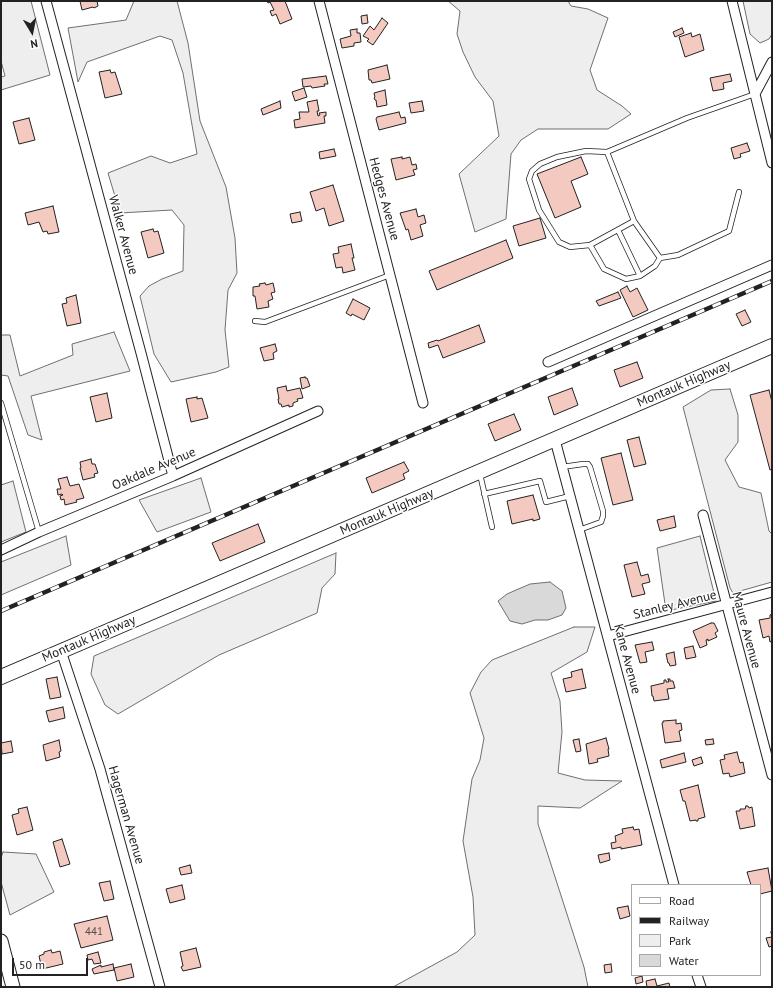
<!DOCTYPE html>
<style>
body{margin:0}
#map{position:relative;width:773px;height:988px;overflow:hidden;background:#fff;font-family:"PT Sans",sans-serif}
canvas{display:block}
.frame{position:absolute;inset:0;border:2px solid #222;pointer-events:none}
.legend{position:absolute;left:631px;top:884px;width:130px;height:92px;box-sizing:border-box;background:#fff;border:1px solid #a7a7a7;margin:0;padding:5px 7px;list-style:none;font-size:12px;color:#222}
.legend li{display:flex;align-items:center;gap:8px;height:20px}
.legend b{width:20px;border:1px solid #a7a7a7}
.north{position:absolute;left:12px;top:12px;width:40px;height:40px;-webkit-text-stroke:3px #fff;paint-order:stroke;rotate:170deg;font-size:11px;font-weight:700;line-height:16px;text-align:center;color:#222}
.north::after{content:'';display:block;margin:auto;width:14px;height:18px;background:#222;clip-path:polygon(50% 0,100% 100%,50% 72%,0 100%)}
.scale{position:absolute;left:12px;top:958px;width:76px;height:18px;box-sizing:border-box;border:2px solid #222;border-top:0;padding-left:5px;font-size:12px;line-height:14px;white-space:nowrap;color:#222;-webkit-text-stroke:3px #fff;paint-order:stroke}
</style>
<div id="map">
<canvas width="773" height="988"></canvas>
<div class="frame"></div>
<ul class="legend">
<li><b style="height:5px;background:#fff"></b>Road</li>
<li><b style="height:5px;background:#222"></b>Railway</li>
<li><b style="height:11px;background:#eee"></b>Park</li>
<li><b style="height:11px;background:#d9d9d9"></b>Water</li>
</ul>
<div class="north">N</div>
<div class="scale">50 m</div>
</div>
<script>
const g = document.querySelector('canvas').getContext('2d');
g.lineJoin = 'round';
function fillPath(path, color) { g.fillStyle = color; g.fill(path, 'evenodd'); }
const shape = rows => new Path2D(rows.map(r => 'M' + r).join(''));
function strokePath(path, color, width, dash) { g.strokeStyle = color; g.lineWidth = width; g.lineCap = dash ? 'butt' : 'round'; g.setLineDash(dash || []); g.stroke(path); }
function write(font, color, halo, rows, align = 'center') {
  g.font = font + ' "PT Sans",sans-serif'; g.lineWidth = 3; g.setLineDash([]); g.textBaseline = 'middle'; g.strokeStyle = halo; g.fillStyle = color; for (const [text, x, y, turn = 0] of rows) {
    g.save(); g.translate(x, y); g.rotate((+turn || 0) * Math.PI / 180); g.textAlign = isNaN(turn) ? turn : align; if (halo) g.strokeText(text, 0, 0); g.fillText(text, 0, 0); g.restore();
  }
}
const green = shape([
 [1,1,31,1,50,75,1,90,1,77,5,76,1,61,1,1],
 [134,1,177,1,188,43,200,121,226,187,235,238,237,273,228,290,225,330,229,367,216,372,171,382,154,354,140,296,149,286,162,279,183,271,184,225,172,210,120,213,108,173,151,156,170,163,197,154,183,73,172,40,160,36,87,62,78,82,68,28,126,20,134,1],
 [448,1,568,1,571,6,588,9,608,18,590,70,597,90,622,106,631,114,608,129,538,129,521,140,511,154,506,219,475,232,459,174,499,136,493,101,475,77,463,52,457,34,460,11,448,1],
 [743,1,772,1,772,34,769,39,760,43,750,34,743,1],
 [114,332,130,371,31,396,42,440,28,435,8,376,1,375,1,335,10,335,20,376,73,355,72,344,114,332],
 [730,389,738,415,738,442,725,460,739,487,761,493,769,531,772,534,772,582,733,593,730,588,683,407,711,390,730,389],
 [201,478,211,512,157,532,139,500,201,478],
 [13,481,26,532,1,542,1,485,13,481],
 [66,536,71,565,1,595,1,562,66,536],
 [700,536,716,601,666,611,657,548,700,536],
 [336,553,335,574,322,588,317,613,219,655,118,714,105,705,91,674,94,656,336,553],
 [574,627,595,627,587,652,551,673,560,701,562,732,558,773,585,780,622,781,580,808,538,806,538,824,584,967,588,987,393,987,457,952,475,935,473,897,463,841,472,779,480,760,484,738,470,693,481,672,492,660,574,627],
 [3,852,36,854,54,892,10,915,1,882,1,858,3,852]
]);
const water = shape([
 [550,582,562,591,566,608,562,615,548,620,535,620,522,624,510,621,498,601,507,594,530,584,550,582]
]);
const building = shape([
 [80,1,97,1,98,6,94,8,93,7,82,10,80,1],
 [267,1,285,1,292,19,280,24,276,14,272,16,270,11,274,10,270,2,268,3,267,1],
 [367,15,368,23,362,24,361,16,367,15],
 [382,18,388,23,373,45,367,41,369,39,363,36,370,26,374,30,382,18],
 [682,28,684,33,675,37,673,32,682,28],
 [357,29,357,33,360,33,361,42,354,43,354,46,342,48,340,39,351,36,350,30,357,29],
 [691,33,692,37,700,34,704,50,685,57,679,37,691,33],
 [387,65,390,79,372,83,371,80,369,80,368,70,387,65],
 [110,70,111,73,115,72,122,94,105,98,99,72,110,70],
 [730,74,732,81,723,83,724,89,713,91,710,78,730,74],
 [326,76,328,84,324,84,325,86,312,88,311,86,303,87,302,79,326,76],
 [304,88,307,97,295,101,292,92,304,88],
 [385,90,387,105,377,107,376,100,375,100,374,98,375,97,374,93,385,90],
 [317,100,319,111,317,111,318,116,320,115,319,113,326,112,326,116,324,116,325,123,295,128,294,120,300,119,299,112,309,112,307,102,317,100],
 [280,101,281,108,263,115,261,109,280,101],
 [422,101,424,111,411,113,409,103,422,101],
 [399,112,401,118,405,117,406,123,379,130,376,119,377,117,399,112],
 [29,118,35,140,19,144,13,122,29,118],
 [747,143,750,151,740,154,741,157,734,159,731,148,747,143],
 [334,149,336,156,320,159,319,152,334,149],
 [402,157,402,159,410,157,412,165,416,164,417,169,413,170,415,175,396,180,391,159,402,157],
 [581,157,588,174,571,181,581,207,555,218,537,174,581,157],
 [333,185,344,221,329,226,324,208,316,211,310,192,333,185],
 [53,206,59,232,48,234,47,231,43,232,39,222,28,225,25,213,53,206],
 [416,209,418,217,424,215,426,223,420,225,423,236,411,240,408,229,406,230,400,213,416,209],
 [300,212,302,221,292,223,290,214,300,212],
 [540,218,546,238,519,246,513,226,540,218],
 [153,229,154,232,158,231,164,253,148,258,141,232,153,229],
 [506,240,513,258,437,290,429,271,506,240],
 [351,244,354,258,352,258,355,270,343,273,342,267,336,268,333,254,339,253,338,247,351,244],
 [265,283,266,285,273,283,275,292,271,293,273,299,268,301,269,307,257,309,255,296,253,296,253,287,260,286,259,284,265,283],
 [627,286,630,292,637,288,648,310,633,317,620,290,627,286],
 [618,292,621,298,599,306,596,301,618,292],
 [76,295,81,323,67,326,62,304,67,303,66,298,76,295],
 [353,299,370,308,364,320,352,314,351,316,346,313,353,299],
 [745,310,751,322,742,326,736,314,745,310],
 [479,325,485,342,443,358,438,345,429,348,428,343,437,340,438,341,479,325],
 [275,344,277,351,273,353,274,359,264,361,260,348,275,344],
 [637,362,643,378,620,387,614,370,637,362],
 [305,377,305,378,307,378,310,386,302,389,300,378,305,377],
 [286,386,287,391,300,388,303,398,297,399,298,401,293,403,293,406,289,407,289,405,282,407,281,404,279,404,278,399,279,399,277,388,286,386],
 [572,388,578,405,554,415,548,397,572,388],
 [769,390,772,402,772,469,770,470,750,395,769,390],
 [107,393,112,418,96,422,90,397,107,393],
 [197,397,197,399,202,398,208,418,191,422,186,399,197,397],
 [514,414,521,430,495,441,488,424,514,414],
 [639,437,646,464,634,467,627,440,639,437],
 [621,453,633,500,613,505,601,458,621,453],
 [91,459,92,464,95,464,98,473,94,474,95,477,83,480,80,468,81,468,80,462,91,459],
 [404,462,409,471,403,474,405,479,372,493,366,478,404,462],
 [67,477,70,486,79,484,84,498,76,500,77,502,65,505,64,499,61,500,60,496,63,495,62,494,58,495,57,489,61,489,58,479,67,477],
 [533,495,540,519,533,521,533,519,512,524,507,501,533,495],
 [674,516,676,527,660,531,657,520,674,516],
 [258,524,265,542,220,561,212,543,258,524],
 [637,562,641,576,648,574,650,582,642,584,645,594,632,597,624,565,637,562],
 [772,614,772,641,770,642,769,636,763,638,759,620,770,618,770,615,772,614],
 [711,623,714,623,718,631,715,633,717,637,708,641,708,639,706,640,707,645,700,648,693,631,711,623],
 [652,642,654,650,645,652,647,662,640,663,635,645,652,642],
 [693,646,696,657,686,659,684,648,693,646],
 [674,652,676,665,670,666,669,663,668,663,666,654,674,652],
 [582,669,586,688,566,692,563,679,572,677,571,672,582,669],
 [57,677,61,697,50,699,46,679,57,677],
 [668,679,670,679,670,681,673,681,675,688,667,689,669,699,654,701,653,696,652,696,651,686,664,683,664,680,666,680,666,682,669,682,668,679],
 [63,707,65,718,49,722,46,711,63,707],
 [676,720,676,724,681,723,682,730,679,731,681,741,665,743,662,723,663,723,663,721,676,720],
 [606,738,609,749,608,749,609,756,597,759,598,762,589,764,586,744,606,738],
 [579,739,581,751,576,752,573,740,579,739],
 [713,739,714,744,706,745,705,740,713,739],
 [59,740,61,751,59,752,60,757,46,761,43,745,59,740],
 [11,741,13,752,2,754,1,743,11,741],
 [737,752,740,763,743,762,745,773,730,777,729,773,723,774,720,760,725,759,724,755,737,752],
 [684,753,686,762,662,768,660,760,684,753],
 [701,757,703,763,694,766,692,760,701,757],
 [698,785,705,817,698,819,698,821,696,821,696,820,690,821,685,801,683,801,680,790,698,785],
 [746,806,748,806,749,808,752,807,755,826,740,829,736,811,740,811,740,809,745,809,746,806],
 [27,807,33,830,17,835,12,815,19,813,18,809,27,807],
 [633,827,634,830,639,829,642,845,621,849,621,847,612,849,611,843,616,842,615,836,623,833,622,829,633,827],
 [62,839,70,864,60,867,53,842,62,839],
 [609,853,610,860,600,863,598,855,609,853],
 [190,865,192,873,181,875,179,868,190,865],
 [768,868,772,891,760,894,760,885,751,885,747,872,768,868],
 [110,881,114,899,104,901,99,883,110,881],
 [182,885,185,899,170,903,166,889,182,885],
 [628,906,630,916,620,919,617,908,628,906],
 [107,916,113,940,81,948,74,924,107,916],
 [771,932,772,932,772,946,769,947,766,938,772,937,771,932],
 [196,948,201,967,183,971,181,967,183,966,180,952,196,948],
 [51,950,52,953,60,951,63,964,42,969,39,956,44,954,44,952,51,950],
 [98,952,101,963,94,964,92,959,88,960,87,955,98,952],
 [113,964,114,970,94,974,92,969,101,965,101,967,113,964],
 [131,964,134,977,117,981,114,968,131,964],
 [611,964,612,972,605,973,604,965,611,964],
 [642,976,643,982,636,984,635,978,642,976],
 [655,979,657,986,669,983,670,987,647,987,646,981,655,979]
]);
const lane = shape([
 [607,152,634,221,590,245,570,247,559,242,539,210,529,179,532,171,540,164,557,157,586,151,607,152,687,118,755,94],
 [634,221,660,258,678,255,729,231,739,192],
 [618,230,640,276],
 [590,245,604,269,626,279,640,276,655,266,660,258],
 [255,321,265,322,390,275],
 [1,403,39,532],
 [562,467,583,464,588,464,590,467,603,511,603,516,601,522,579,530],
 [480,474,492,527],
 [484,494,540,481,546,502,570,496]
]);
const street = shape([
 [46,1,141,353,173,476],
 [319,1,423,403],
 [732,1,772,163],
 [755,94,772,62],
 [548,362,772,265],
 [555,440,674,885],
 [703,515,772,775],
 [1,550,39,532,173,476,318,411],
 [608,636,772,592],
 [61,651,100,769,160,987],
 [697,975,701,987]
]);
const secondary = shape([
 [1,941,13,987]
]);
const primary = shape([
 [1,677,772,346]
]);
const rail = shape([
 [1,611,772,281]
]);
const numberNames = [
 ["441",94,932]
];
const streetNames = [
 ["Hedges Avenue",384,199,75],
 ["Walker Avenue",123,235,75],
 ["Montauk Highway",684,384,-23],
 ["Oakdale Avenue",154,469,-23],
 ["Montauk Highway",387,512,-23],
 ["Stanley Avenue",675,605,-14],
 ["Maure Avenue",746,630,75],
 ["Montauk Highway",89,639,-23],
 ["Kane Avenue",627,659,75],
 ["Hagerman Avenue",126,815,74]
];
fillPath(green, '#eee');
strokePath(green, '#6f6f6f', 1);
fillPath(water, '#d9d9d9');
strokePath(water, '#6f6f6f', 1);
fillPath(building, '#f3c9c0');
strokePath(building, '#222', 1);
strokePath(lane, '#222', 6);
strokePath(street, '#222', 11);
strokePath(secondary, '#222', 15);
strokePath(primary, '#222', 16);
strokePath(lane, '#fff', 4.5);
strokePath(street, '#fff', 9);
strokePath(secondary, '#fff', 13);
strokePath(primary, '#fff', 14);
strokePath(rail, '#222', 4.5);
strokePath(rail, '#fff', 3, [9]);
write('11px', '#564c4a', null, numberNames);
write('13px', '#222', '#fff', streetNames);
</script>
